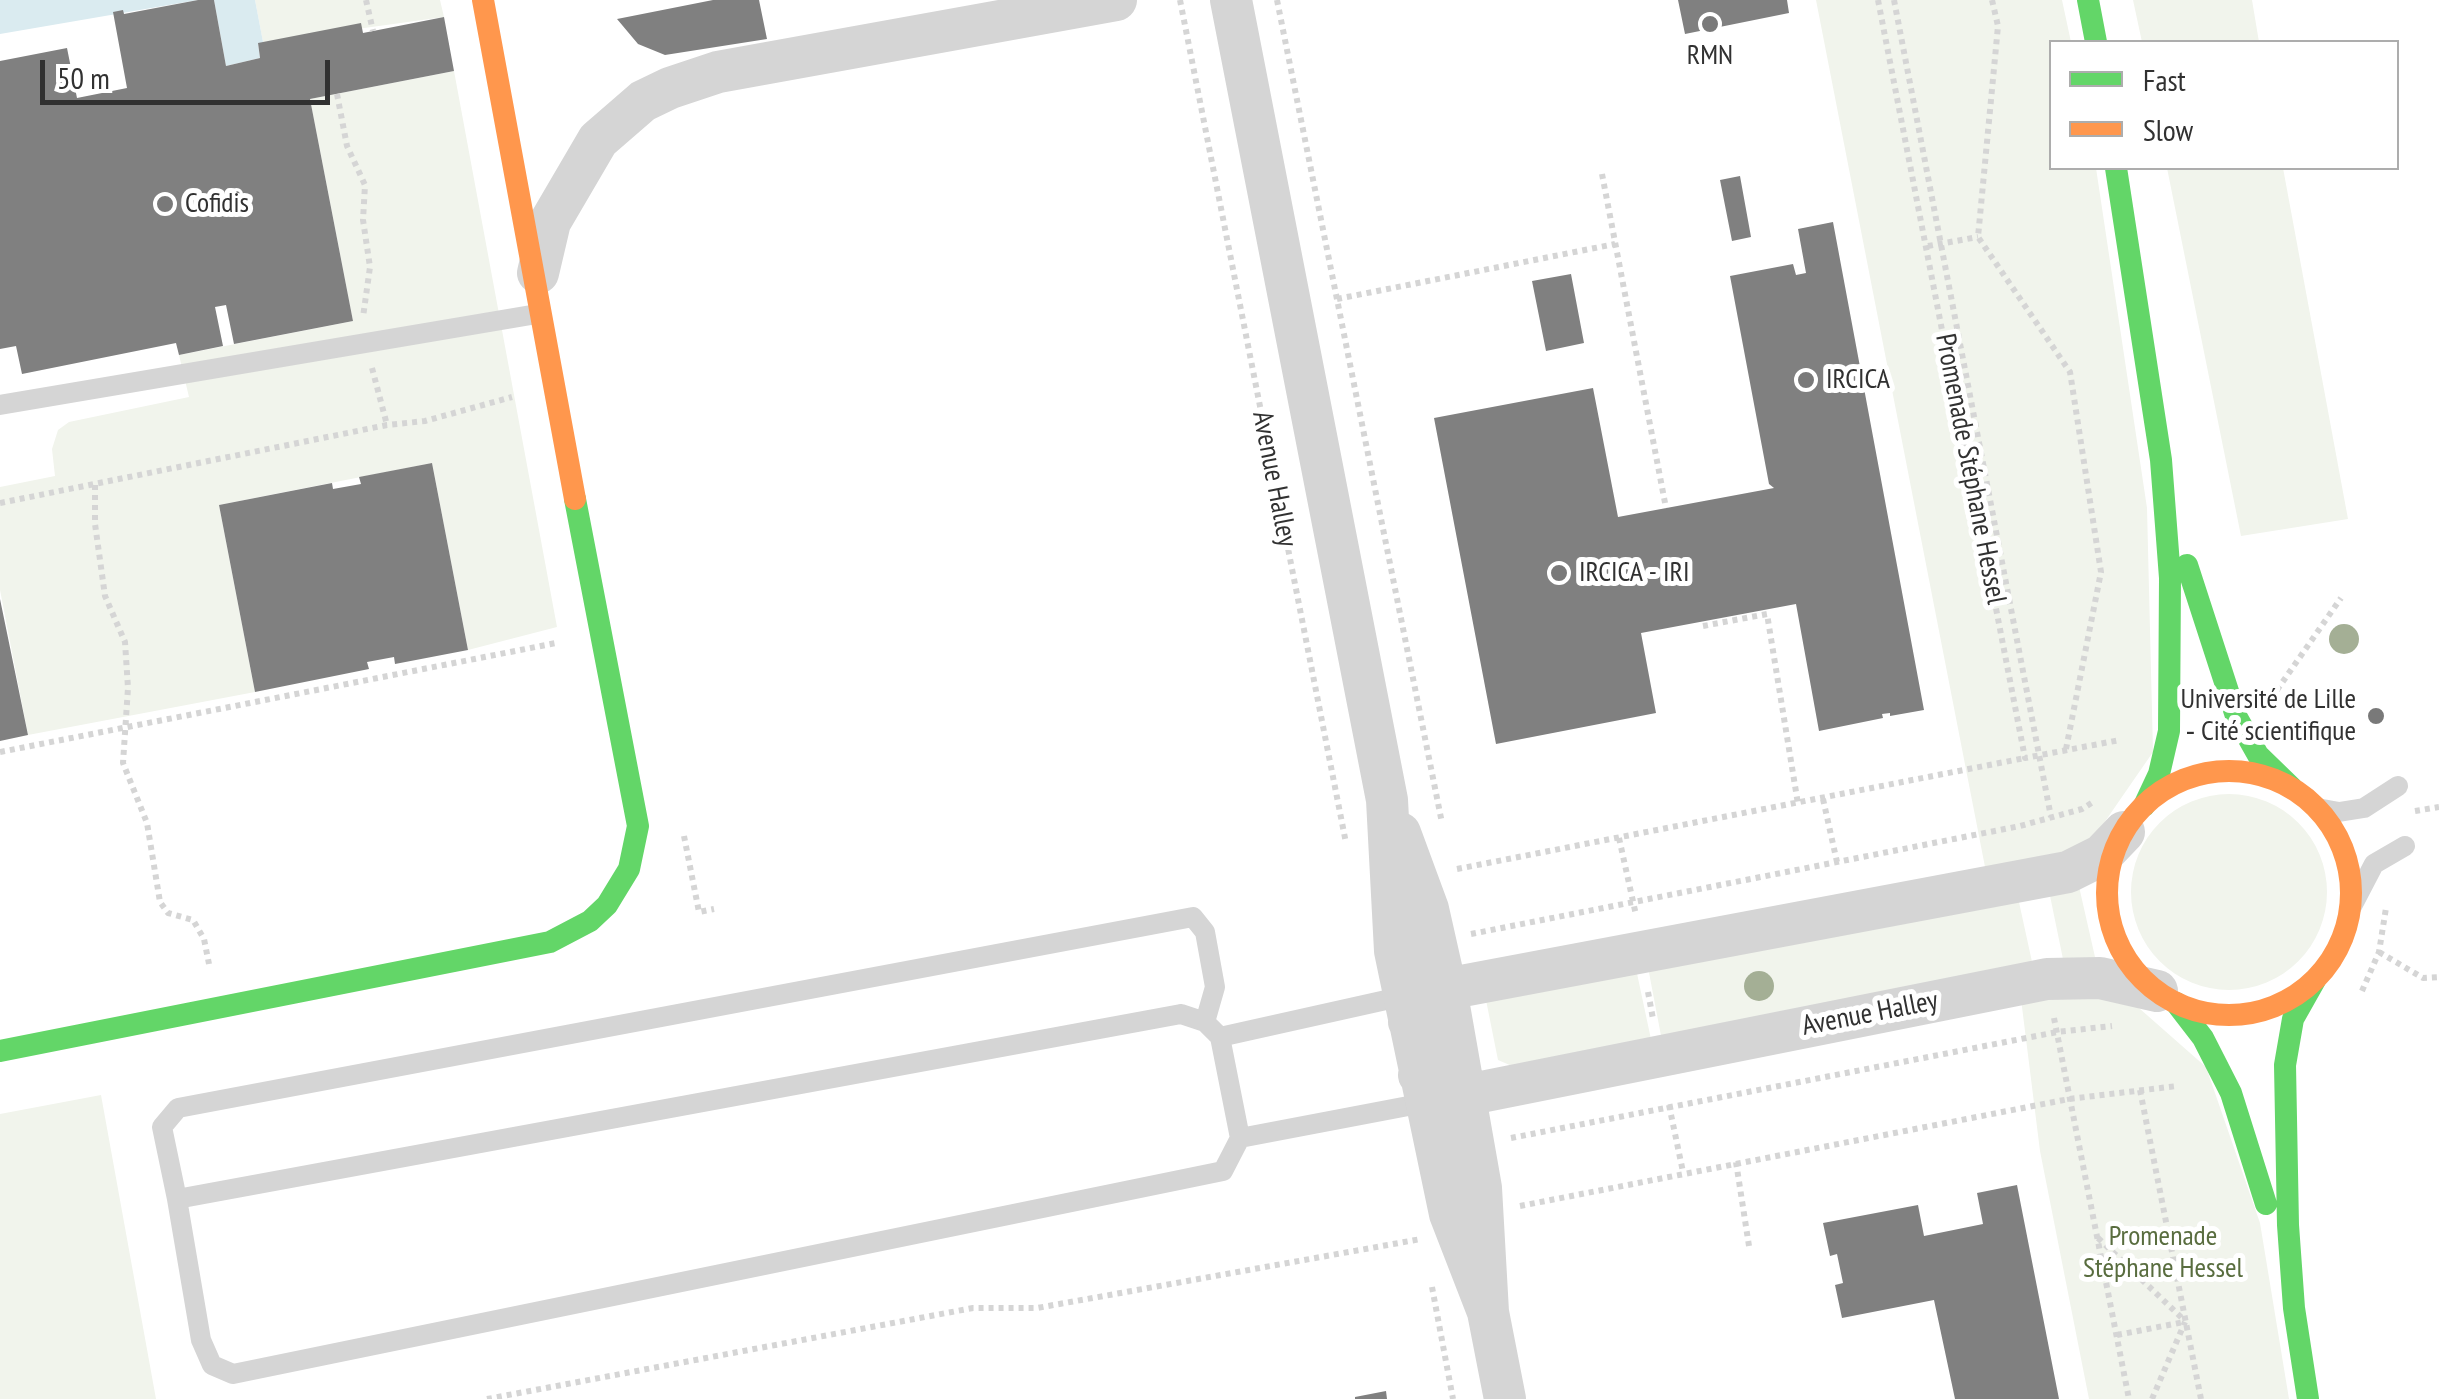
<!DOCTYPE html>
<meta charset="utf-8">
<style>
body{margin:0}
#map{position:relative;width:2439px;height:1399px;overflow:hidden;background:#fff;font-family:"PT Sans Narrow",sans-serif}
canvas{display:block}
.legend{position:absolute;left:2049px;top:40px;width:350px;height:130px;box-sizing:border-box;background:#fff;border:2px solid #adadad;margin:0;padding:12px 18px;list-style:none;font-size:30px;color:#313131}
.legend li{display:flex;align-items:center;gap:20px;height:50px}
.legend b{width:50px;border:2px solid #adadad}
.scale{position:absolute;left:40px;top:60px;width:290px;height:45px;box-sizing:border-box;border:5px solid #313131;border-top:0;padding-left:12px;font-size:30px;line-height:35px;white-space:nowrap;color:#313131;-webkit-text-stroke:8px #fff;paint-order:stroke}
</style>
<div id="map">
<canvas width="2439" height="1399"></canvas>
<ul class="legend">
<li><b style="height:12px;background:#63d668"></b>Fast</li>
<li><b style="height:12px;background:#ff974d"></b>Slow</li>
</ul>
<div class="scale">50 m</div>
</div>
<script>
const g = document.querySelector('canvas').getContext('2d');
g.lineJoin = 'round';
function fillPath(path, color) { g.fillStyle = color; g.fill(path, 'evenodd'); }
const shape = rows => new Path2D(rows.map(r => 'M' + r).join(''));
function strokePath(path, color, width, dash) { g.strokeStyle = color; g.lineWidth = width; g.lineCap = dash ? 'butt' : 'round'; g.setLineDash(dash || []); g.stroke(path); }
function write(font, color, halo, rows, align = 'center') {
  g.font = font + ' "PT Sans Narrow",sans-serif'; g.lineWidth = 10; g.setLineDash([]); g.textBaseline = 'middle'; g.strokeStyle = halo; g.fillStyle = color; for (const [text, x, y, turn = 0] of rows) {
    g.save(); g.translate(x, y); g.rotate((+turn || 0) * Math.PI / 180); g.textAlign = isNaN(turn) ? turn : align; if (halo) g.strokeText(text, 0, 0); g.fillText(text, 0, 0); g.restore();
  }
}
const green = shape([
 [255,0,440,0,444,17,263,42],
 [1816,0,2062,0,2071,42,2052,42,2052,168,2096,168,2147,508,2153,752,2086,849,1986,872],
 [2133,0,2252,0,2259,42,2142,42],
 [454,71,557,627,468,650,432,463,219,505,255,692,28,735,0,590,0,487,55,476,52,449,58,430,69,422,189,397,179,355,353,321,310,99],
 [2167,168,2283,168,2348,519,2241,536],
 '2131 892a98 98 0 1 1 196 0a98 98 0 1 1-196 0Z',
 [2078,882,2095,957,2064,964,2048,886],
 [2017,893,2034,971,1662,1041,1647,962],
 [1635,964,1652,1044,1512,1066,1498,1060,1485,995],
 [2079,989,2131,1001,2206,1067,2260,1223,2289,1399,2089,1399,2040,1151,2021,999],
 [101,1095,156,1399,0,1399,0,1114]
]);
const water = shape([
 [0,0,198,0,0,34],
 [214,0,255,0,263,42,258,44,260,58,226,66]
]);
const building = shape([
 [198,0,214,0,226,66,260,58,258,43,263,42,361,23,363,33,444,17,454,71,310,99,353,321,234,344,226,305,215,307,223,346,179,355,176,343,22,374,16,346,0,349,0,61,67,48,77,98,127,88,113,12,123,10,124,14],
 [713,0,759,0,767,39,665,55,638,44,617,19],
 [1678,0,1787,0,1789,13,1685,34],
 [1740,176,1751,237,1732,241,1720,180],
 [1833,222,1924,710,1890,716,1890,713,1882,714,1883,718,1819,731,1796,604,1641,633,1656,713,1496,744,1434,418,1593,388,1618,517,1774,488,1769,484,1730,276,1793,264,1796,275,1806,273,1798,229],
 [1571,274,1584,343,1546,351,1532,281],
 [432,463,468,650,395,664,394,657,367,662,369,669,255,692,219,505,332,483,333,489,361,484,359,477],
 [0,599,28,735,0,741],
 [2017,1185,2059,1399,1955,1399,1934,1300,1842,1318,1835,1285,1843,1283,1837,1254,1830,1256,1823,1223,1918,1205,1924,1236,1983,1224,1977,1193],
 [1386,1391,1387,1399,1355,1399,1355,1397]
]);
const path = shape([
 [366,0,373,31],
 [1180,0,1346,843],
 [1277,0,1442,823],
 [1878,0,2025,758,2120,740],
 [1894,0,2051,817],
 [1992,0,1998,26,1978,237,2070,372,2101,572,2066,749],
 [337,94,347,146,365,185,363,220,370,267,363,317],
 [1602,174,1666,508],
 [1928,246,1978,237],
 [1337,299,1615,244],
 [372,368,387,425],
 [95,485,95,524,105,596,125,642,128,688,123,763,147,823,160,902,168,913,193,920,204,939,209,964],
 [0,503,387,425,425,421,512,397],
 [1703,626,1767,614,1798,804],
 [2277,690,2341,598],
 [0,752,556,643],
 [1823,799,1837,862],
 [2415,811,2439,807],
 [684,836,699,912,714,909],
 [1619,838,1636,915],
 [1457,869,2025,758],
 [1471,934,2020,826,2082,809,2093,802],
 [2379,952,2423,978,2439,977],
 [2362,991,2379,952,2386,908],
 [1648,992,1653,1019],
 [2054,1018,2129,1399],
 [2140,1090,2201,1399],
 [1669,1105,1683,1172],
 [1511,1138,2057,1032,2112,1026],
 [1736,1162,1749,1246],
 [1520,1206,2069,1099,2177,1086],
 [2098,1238,2183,1319],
 [1432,1287,1453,1399],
 [2117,1335,2184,1322],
 [487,1399,973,1308,1037,1308,1421,1239],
 [2152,1399,2185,1322]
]);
const lane = shape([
 [0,405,537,314],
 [2317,808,2339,812,2364,808,2398,786],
 [2350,910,2374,864,2405,846],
 [1181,1014,1205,1022,1220,1037,1240,1138,1223,1171,233,1374,212,1365,201,1340,177,1199,1181,1014],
 [1220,1037,1404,996],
 [1240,1138,1424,1103],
 [177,1199,162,1127,178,1108,1193,917,1205,932,1215,987,1205,1022]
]);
const street = shape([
 [1231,0,1387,800,1395,951,1450,1214,1488,1312],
 [538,273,550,222,598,140,643,101,670,88,718,72,1116,0],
 [1400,833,1428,909,1446,989,1481,1188,1488,1312,1505,1399],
 [1409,1022,1422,999,1446,989,2068,872,2102,855,2124,832],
 [1419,1075,1443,1094,1466,1095,2047,979,2100,978,2157,991]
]);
const fast = shape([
 [2088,0,2096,42],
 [2116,168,2161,460,2170,578,2169,731,2159,774,2144,806],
 [2187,565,2236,716,2258,755,2292,788],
 [2176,1003,2203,1038,2231,1093,2266,1204],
 [0,1051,550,942,590,921,607,905,629,869,638,826,575,499],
 [2308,1399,2294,1308,2288,1225,2285,1065,2293,1019,2315,980]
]);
const slow = shape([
 [483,0,575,499],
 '2107 893a122 122 0 1 1 244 0a122 122 0 1 1-244 0Z'
]);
const trees = [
 [2344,639],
 [1759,986]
];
const markers = [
 [1710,24,10,"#797979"],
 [165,204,10,"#797979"],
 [1806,380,10,"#797979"],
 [1559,573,10,"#797979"],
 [2376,716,10,"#797979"]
];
const poiNames = [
 ["RMN",1710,56,"center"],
 ["Cofidis",185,204],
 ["IRCICA",1826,380],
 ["IRCICA - IRI",1579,573],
 ["Université de Lille",2356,700,"right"],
 ["‐ Cité scientifique",2356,732,"right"]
];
const streetNames = [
 ["Promenade Stéphane Hessel",1970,469,79],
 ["Avenue Halley",1274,479,79],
 ["Avenue Halley",1870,1014,-11]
];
const parkNames = [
 ["Promenade",2163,1237],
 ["Stéphane Hessel",2163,1269]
];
fillPath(green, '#f1f4ec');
fillPath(water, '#daebf0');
fillPath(building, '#808080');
strokePath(path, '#d5d5d5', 6, [5, 5]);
strokePath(lane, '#d5d5d5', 20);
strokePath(street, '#d5d5d5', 42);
strokePath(fast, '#63d668', 22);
strokePath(slow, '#ff974d', 22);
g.fillStyle = '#a4af95';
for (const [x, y] of trees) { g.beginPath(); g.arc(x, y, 15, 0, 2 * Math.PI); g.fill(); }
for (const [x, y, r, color] of markers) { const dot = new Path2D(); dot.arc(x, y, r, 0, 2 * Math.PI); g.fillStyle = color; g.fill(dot); strokePath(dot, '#fff', 4); }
write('28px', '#313131', '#fff', poiNames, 'left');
write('28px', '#313131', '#fff', streetNames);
write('28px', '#596d3f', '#fff', parkNames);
</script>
